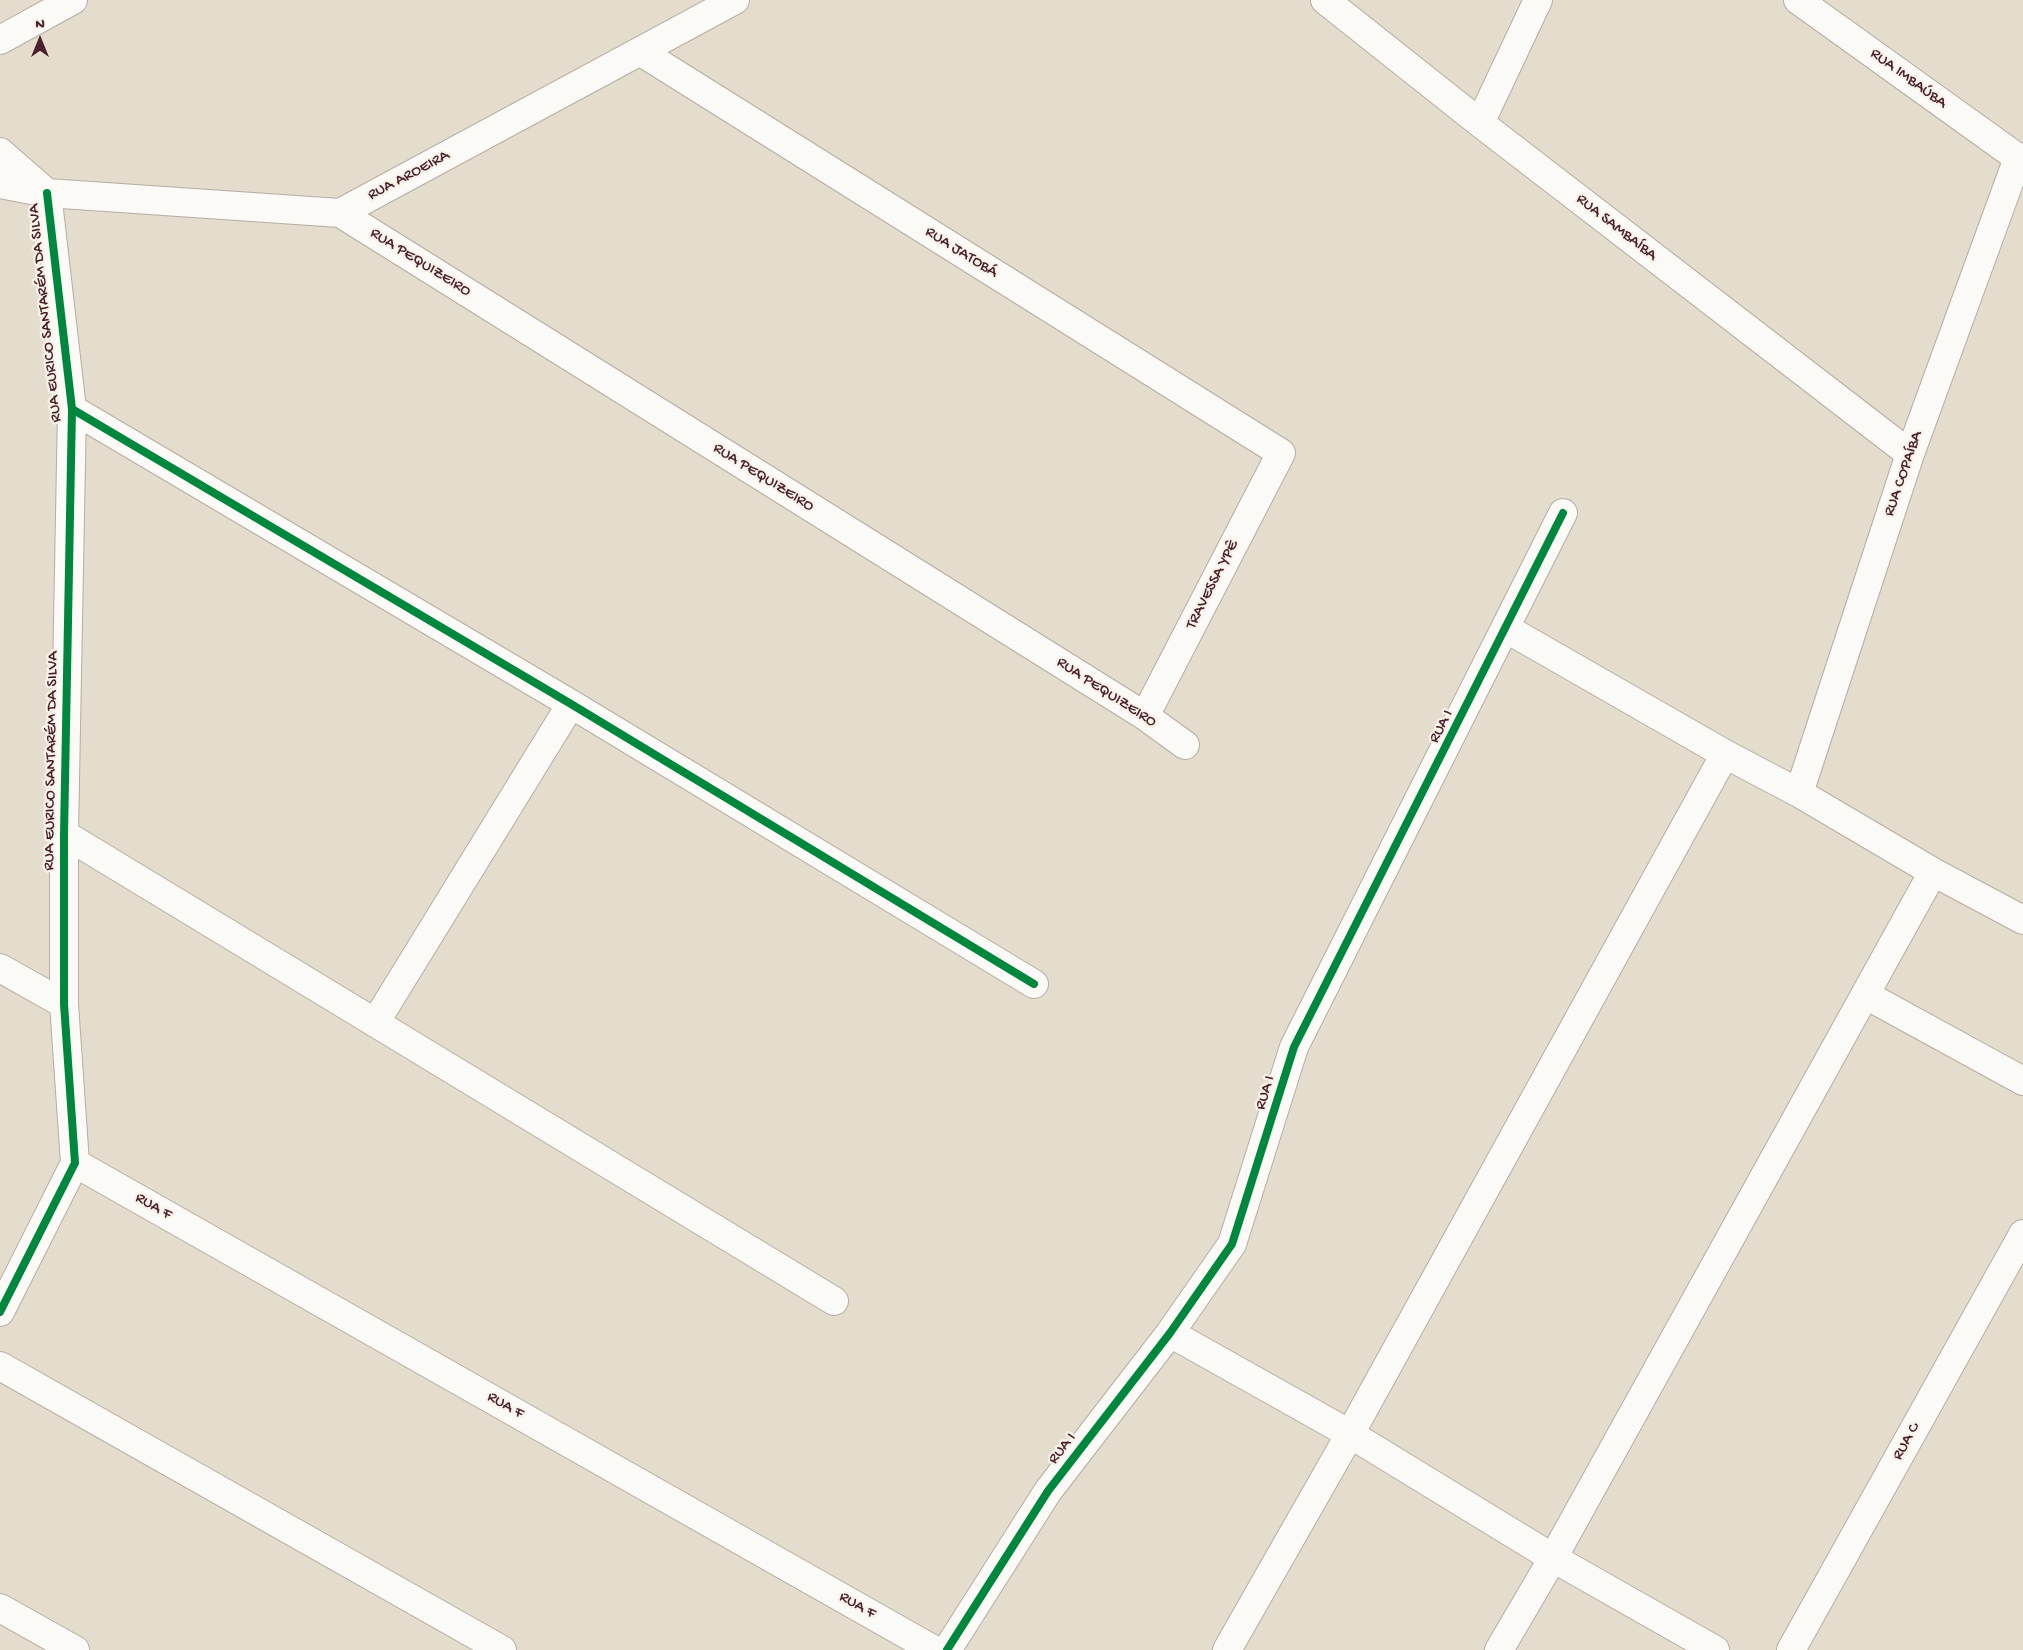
<!DOCTYPE html>
<meta charset="utf-8">
<style>
body{margin:0}
#map{position:relative;width:2023px;height:1650px;overflow:hidden;background:#e4dccc;font-family:"Gochi Hand",sans-serif}
canvas{display:block}
.north{position:absolute;left:15px;top:15px;width:50px;height:50px;-webkit-text-stroke:4px #f7f3e8;paint-order:stroke;rotate:0deg;font-size:14px;font-weight:700;line-height:20px;text-align:center;color:#4a1f2b}
.north::after{content:'';display:block;margin:auto;width:18px;height:22px;background:#4a1f2b;clip-path:polygon(50% 0,100% 100%,50% 72%,0 100%)}
</style>
<div id="map">
<canvas width="2023" height="1650"></canvas>
<div class="north">N</div>
</div>
<script>
const g = document.querySelector('canvas').getContext('2d');
g.lineJoin = 'round';
const shape = rows => new Path2D(rows.map(r => 'M' + r).join(''));
function strokePath(path, color, width, dash) { g.strokeStyle = color; g.lineWidth = width; g.lineCap = dash ? 'butt' : 'round'; g.setLineDash(dash || []); g.stroke(path); }
function write(font, color, halo, rows, align = 'center') {
  g.font = font + ' "Gochi Hand",sans-serif'; g.lineWidth = 4.5; g.setLineDash([]); g.textBaseline = 'middle'; g.strokeStyle = halo; g.fillStyle = color; for (const [text, x, y, turn = 0] of rows) {
    g.save(); g.translate(x, y); g.rotate((+turn || 0) * Math.PI / 180); g.textAlign = isNaN(turn) ? turn : align; if (halo) g.strokeText(text, 0, 0); g.fillText(text, 0, 0); g.restore();
  }
}
const minor = shape([
 [1325,0,1480,123,1910,454],
 [1798,0,2018,158,1910,454,1799,793],
 [0,40,73,0],
 [641,52,1281,453,1145,716],
 [1480,123,1538,0],
 [0,152,47,193],
 [0,184,47,193,340,213,735,0],
 [340,213,1145,716,1185,745],
 [72,409,571,704,1034,984],
 [1507,629,1725,754,1799,793,1933,872,2023,920],
 [64,834,834,1301],
 [0,968,64,1004],
 [1866,995,2023,1081],
 [375,1023,571,704],
 [75,1163,934,1650],
 [0,1312,75,1163,64,1004,64,834,72,409,47,193],
 [1170,1333,1350,1434,1553,1558,1715,1650],
 [0,1366,502,1650],
 [0,1608,75,1650],
 [947,1650,1048,1491,1170,1333,1232,1244,1294,1047,1563,513],
 [1227,1650,1350,1434,1725,754],
 [1499,1650,1553,1558,1933,872],
 [1791,1650,2023,1234]
]);
const cycleway = shape([
 [72,409,571,704,1034,984],
 [0,1312,75,1163,64,1004,64,834,72,409,47,193],
 [947,1650,1048,1491,1170,1333,1232,1244,1294,1047,1563,513]
]);
const streetNames = [
 ["RUA IMBAÚBA",1908,79,36],
 ["RUA AROEIRA",409,176,-28],
 ["RUA SAMBAÍBA",1616,228,38],
 ["RUA JATOBÁ",961,253,32],
 ["RUA PEQUIZEIRO",420,263,32],
 ["RUA EURICO SANTARÉM DA SILVA",46,313,-96],
 ["RUA COPAÍBA",1904,474,-71],
 ["RUA PEQUIZEIRO",763,478,32],
 ["TRAVESSA YPÊ",1213,585,-63],
 ["RUA PEQUIZEIRO",1106,693,33],
 ["RUA I",1442,727,-63],
 ["RUA EURICO SANTARÉM DA SILVA",52,761,-89],
 ["RUA I",1266,1093,-73],
 ["RUA F",153,1207,30],
 ["RUA F",505,1406,30],
 ["RUA C",1907,1442,-61],
 ["RUA I",1063,1449,-52],
 ["RUA F",857,1606,30]
];
strokePath(minor, '#b6ada3', 30);
strokePath(minor, '#fbfaf7', 28);
strokePath(cycleway, '#00873e', 8);
write('16px', '#4a1f2b', '#f7f3e8', streetNames);
</script>
